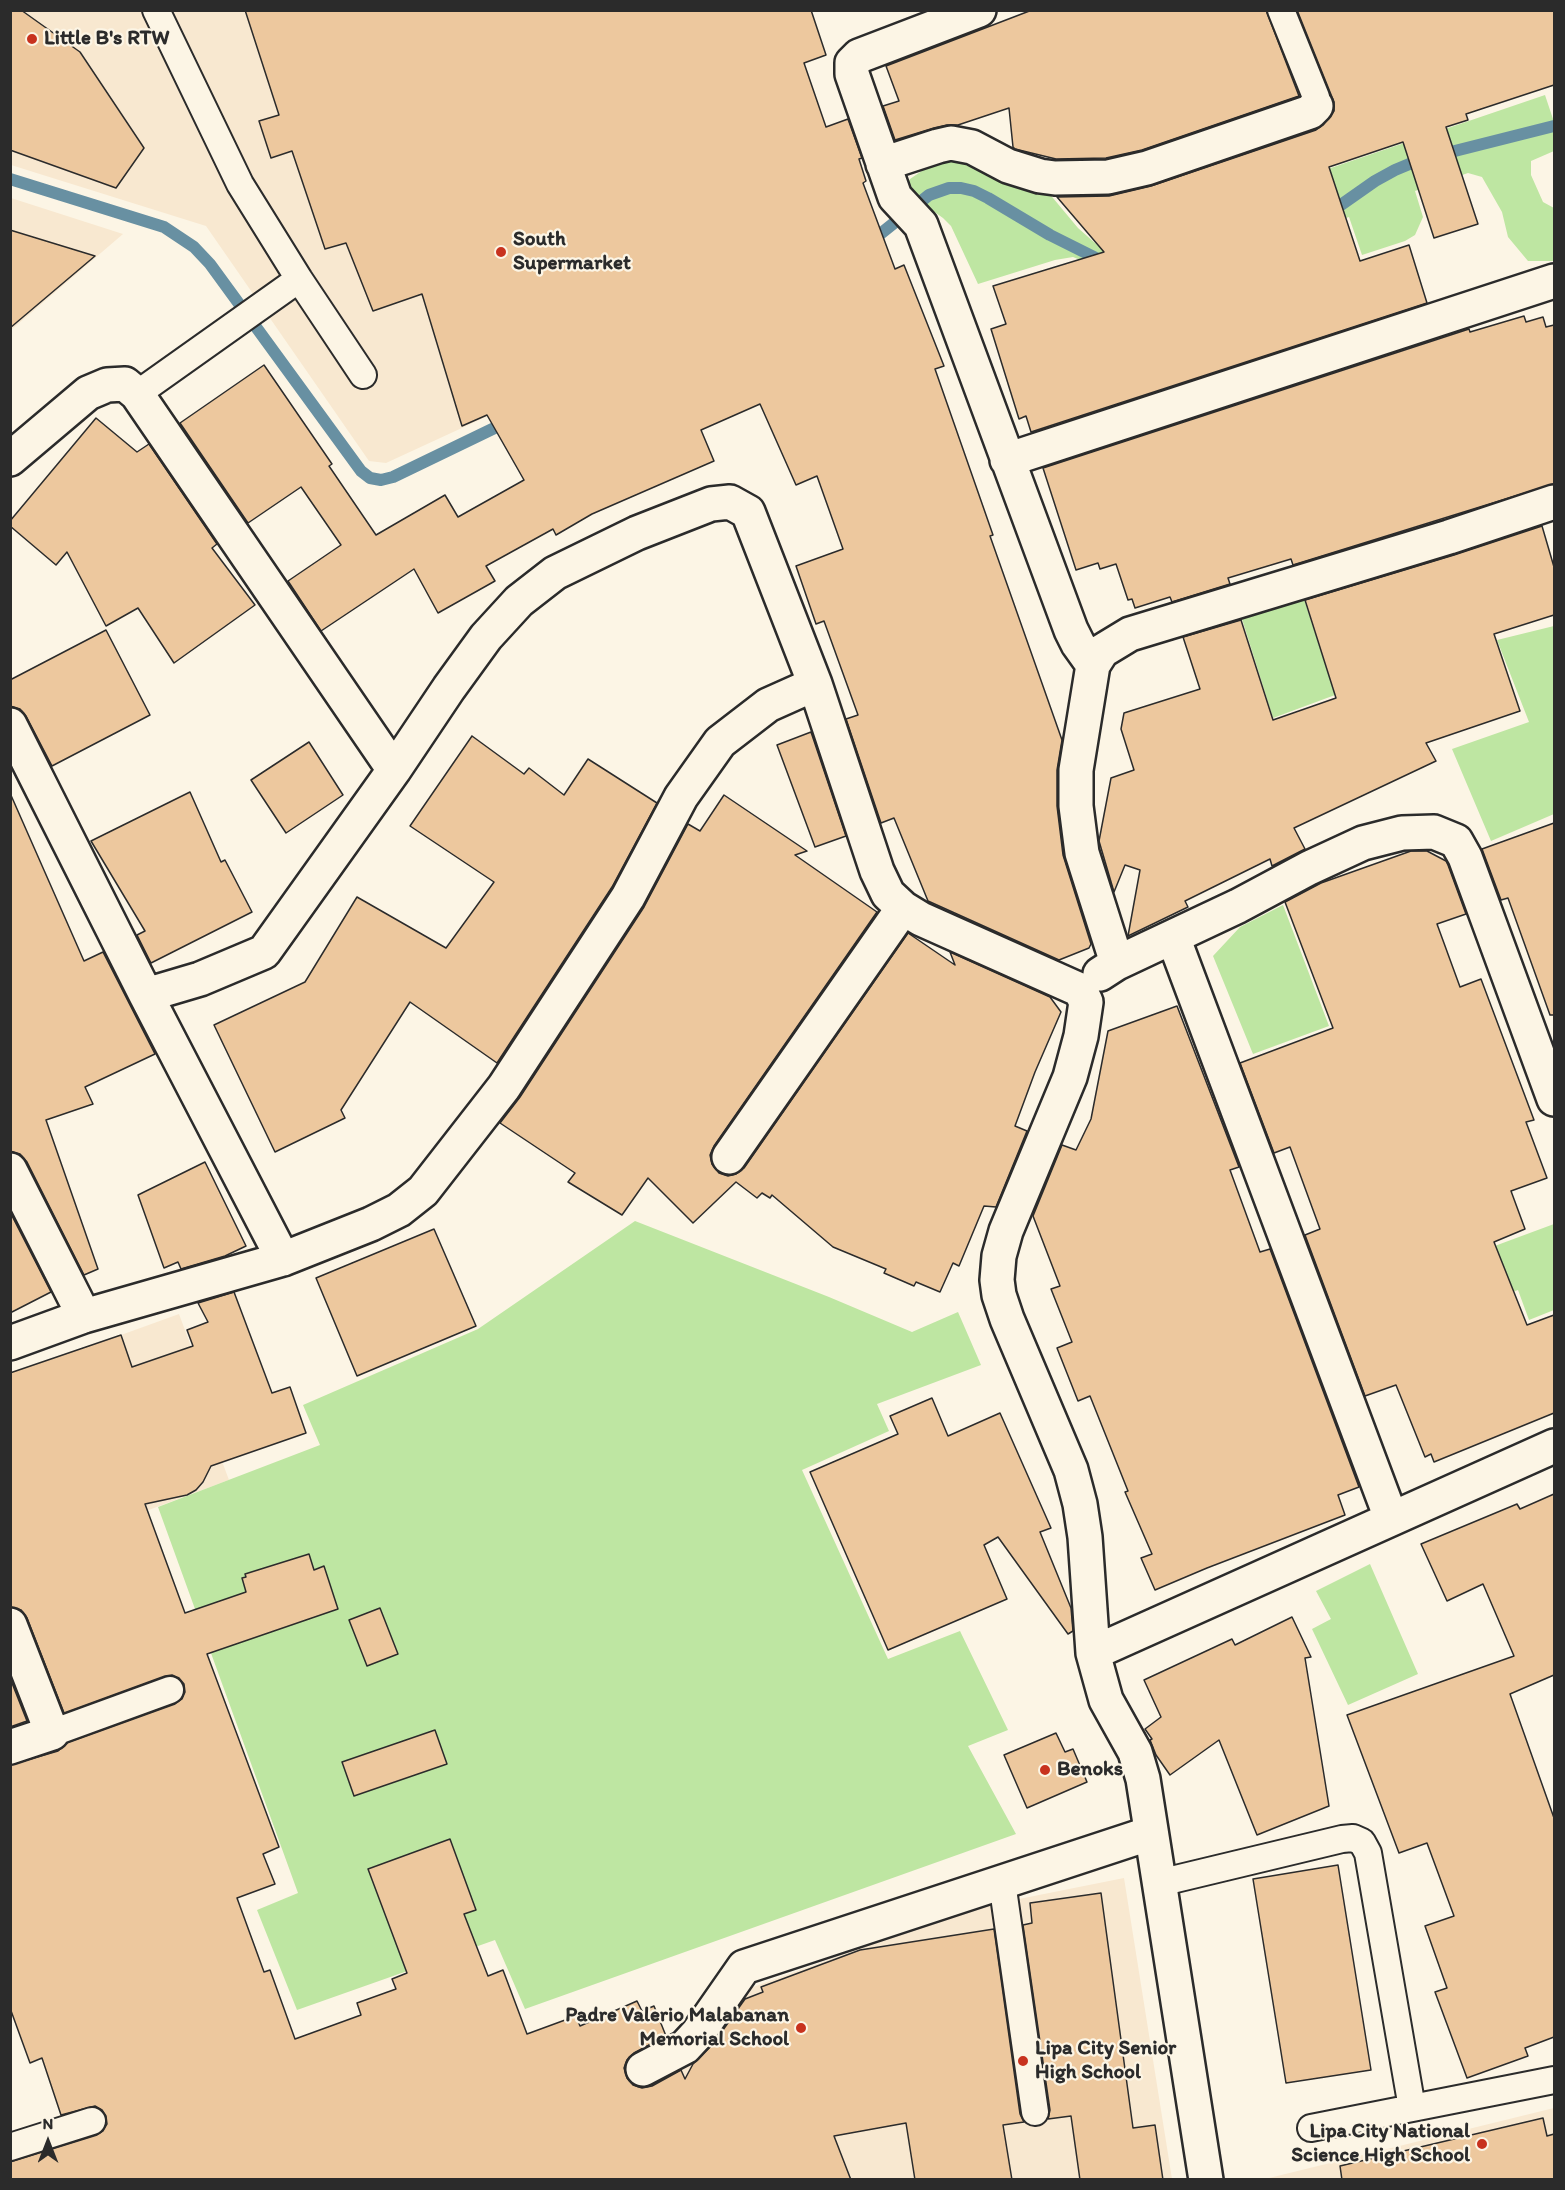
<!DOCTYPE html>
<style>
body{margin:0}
#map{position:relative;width:1565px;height:2190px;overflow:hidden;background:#fcf5e5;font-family:Itim,sans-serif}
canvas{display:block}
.frame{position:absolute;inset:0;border:12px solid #2b2b2b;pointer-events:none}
.north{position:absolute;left:18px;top:2112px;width:60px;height:60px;-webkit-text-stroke:4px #fcf5e5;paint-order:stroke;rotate:0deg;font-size:16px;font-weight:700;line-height:24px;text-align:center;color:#2b2b2b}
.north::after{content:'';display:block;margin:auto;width:21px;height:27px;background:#2b2b2b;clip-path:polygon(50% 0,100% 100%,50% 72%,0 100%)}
</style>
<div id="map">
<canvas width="1565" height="2190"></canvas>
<div class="frame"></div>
<div class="north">N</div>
</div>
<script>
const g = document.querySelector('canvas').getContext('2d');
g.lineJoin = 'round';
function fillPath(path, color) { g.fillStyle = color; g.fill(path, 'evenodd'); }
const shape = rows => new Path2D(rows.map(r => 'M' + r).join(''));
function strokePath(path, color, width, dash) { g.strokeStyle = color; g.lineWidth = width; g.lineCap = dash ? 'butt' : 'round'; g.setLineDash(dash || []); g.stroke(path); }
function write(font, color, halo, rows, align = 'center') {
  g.font = font + ' Itim,sans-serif'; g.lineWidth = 4.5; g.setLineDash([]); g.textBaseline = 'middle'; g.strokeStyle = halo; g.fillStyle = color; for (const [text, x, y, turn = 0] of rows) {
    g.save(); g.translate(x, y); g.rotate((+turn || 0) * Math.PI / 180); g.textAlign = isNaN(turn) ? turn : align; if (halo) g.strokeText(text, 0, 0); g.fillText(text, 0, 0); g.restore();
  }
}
const built = shape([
 [10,11,690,11,787,278,386,463,369,461,206,226,11,165],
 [11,198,123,234,11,330],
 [179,1314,213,1406,203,1411,229,1480,146,1511,120,1442,121,1335],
 [1124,1878,1172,2179,684,2179,645,2082,698,2061,731,1995,969,1909],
 [1554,2108,1554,2179,1265,2179]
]);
const green = shape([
 [1545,95,1553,119,1554,118,1554,151,1531,161,1531,175,1543,202,1554,208,1554,261,1528,261,1508,237,1502,212,1482,177,1468,173,1415,191,1423,217,1415,235,1405,241,1362,255,1349,217,1247,251,1115,274,1073,257,1055,260,978,284,951,226,943,218,919,201,908,183,910,179,932,164,943,159,960,158,1048,192,1078,228,1103,250,1275,187],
 [1304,599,1335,695,1273,718,1242,619],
 [1554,626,1554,814,1491,841,1452,749,1529,722,1497,640],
 [1283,905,1329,1026,1253,1054,1213,956,1240,927],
 [635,1221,829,1297,912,1332,958,1312,981,1365,877,1404,889,1431,802,1470,888,1659,960,1631,1008,1730,968,1746,1016,1834,525,2009,495,1940,297,2010,257,1910,298,1893,158,1507,320,1445,303,1405,478,1329],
 [1554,1224,1554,1310,1529,1320,1518,1290,1482,1303,1465,1257],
 [1370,1564,1418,1674,1348,1705,1312,1629,1331,1619,1316,1591]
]);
const stream = shape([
 [10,179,164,227,194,247,210,264,361,471,370,478,381,480,393,477,509,421],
 [1328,214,1375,181,1395,170,1419,160,1554,126],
 [869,243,929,195,949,188,961,188,974,191,988,198,1050,235,1106,263]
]);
const building = shape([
 [10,10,21,10,80,52,144,148,116,188,10,150,10,10],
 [245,10,811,10,826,55,804,63,826,127,848,119,862,158,859,159,866,181,863,183,895,269,904,265,944,366,935,369,993,535,990,536,1062,740,1057,770,1057,806,1063,855,1091,944,1089,948,1059,960,928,901,894,818,881,823,846,719,858,715,824,621,816,624,796,566,843,549,817,476,796,485,760,404,701,430,714,461,592,514,556,535,553,529,486,566,495,581,438,613,414,569,321,631,288,581,341,545,301,487,248,523,180,423,264,365,332,464,329,466,376,535,445,495,458,517,524,480,487,415,462,426,422,294,373,311,346,243,325,249,292,151,271,158,259,121,279,115,245,10],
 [1032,10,1266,10,1299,96,1142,150,1106,158,1056,159,1015,149,1013,147,1009,108,958,125,947,125,934,128,895,140,883,106,899,101,886,66,1032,10],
 [1297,10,1554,10,1554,85,1466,114,1468,120,1446,127,1478,224,1434,238,1403,142,1329,167,1360,261,1409,245,1427,303,1031,432,1026,416,1019,419,991,329,1006,324,993,286,1104,252,1057,197,1109,196,1151,186,1316,130,1323,125,1334,111,1334,102,1297,10],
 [10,230,95,256,10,328,10,230],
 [1524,316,1526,322,1543,317,1546,327,1554,325,1554,484,1293,565,1291,559,1228,578,1230,584,1172,602,1170,597,1135,608,1132,599,1128,600,1116,564,1100,569,1098,563,1076,570,1043,468,1469,329,1470,332,1524,316],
 [96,418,137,452,149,444,217,544,212,548,255,605,174,663,138,608,106,626,67,552,56,565,10,526,10,521,96,418],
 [1542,526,1554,567,1554,615,1494,634,1520,711,1426,743,1436,761,1294,828,1305,849,1272,866,1270,859,1185,901,1188,907,1128,936,1140,870,1125,865,1114,892,1099,841,1111,778,1134,770,1121,729,1124,713,1200,689,1183,637,1241,620,1273,720,1336,698,1305,600,1454,555,1542,526],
 [106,630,150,715,52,766,26,716,20,709,10,706,10,680,106,630],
 [811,732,846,836,815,847,777,745,811,732],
 [472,736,524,774,529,768,564,795,588,759,657,803,612,887,497,1063,410,1002,341,1110,345,1118,275,1152,214,1025,305,982,357,897,446,948,494,882,410,826,472,736],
 [309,742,343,795,286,833,251,780,309,742],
 [190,792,221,862,225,860,252,912,151,963,137,935,145,931,91,841,190,792],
 [10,793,84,961,103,952,155,1054,85,1087,93,1104,46,1120,98,1269,84,1275,27,1162,20,1154,10,1151,10,793],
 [724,795,807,851,795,855,877,912,714,1146,710,1155,712,1164,719,1173,728,1176,736,1174,744,1168,908,933,955,965,950,952,1050,997,1061,1012,1035,1072,1015,1126,1027,1131,996,1207,984,1206,959,1266,953,1263,940,1292,916,1282,914,1286,884,1273,886,1269,833,1247,772,1195,770,1198,762,1193,757,1198,736,1182,693,1223,648,1178,622,1215,568,1182,575,1173,500,1123,520,1097,644,907,688,824,700,831,724,795],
 [1554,823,1554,1015,1550,1015,1508,898,1501,900,1482,849,1554,823],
 [1411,851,1427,851,1446,861,1448,865,1466,914,1437,924,1460,987,1481,979,1534,1120,1526,1122,1547,1178,1511,1191,1525,1229,1494,1242,1527,1325,1554,1315,1554,1413,1434,1462,1431,1454,1425,1457,1396,1385,1365,1396,1305,1235,1320,1229,1290,1147,1274,1153,1240,1063,1333,1028,1285,902,1321,883,1411,851],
 [1177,1006,1239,1167,1230,1170,1260,1252,1270,1249,1359,1487,1338,1495,1345,1515,1207,1568,1155,1590,1141,1558,1152,1554,1125,1492,1128,1491,1090,1396,1078,1401,1057,1348,1072,1342,1051,1289,1060,1286,1033,1216,1062,1145,1076,1150,1091,1119,1108,1031,1177,1006],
 [205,1162,246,1246,225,1256,181,1269,178,1262,164,1268,138,1195,205,1162],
 [10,1212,51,1292,10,1313,10,1212],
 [434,1229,476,1326,357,1376,316,1278,434,1229],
 [234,1292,272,1393,290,1387,306,1433,211,1466,203,1482,196,1490,187,1495,145,1504,185,1613,246,1592,242,1578,246,1577,245,1574,309,1554,314,1570,324,1566,338,1609,207,1654,279,1847,263,1854,275,1884,237,1898,264,1972,270,1970,295,2039,361,2015,357,2003,396,1989,392,1979,407,1973,368,1869,450,1839,476,1910,464,1914,488,1976,503,1970,527,2034,576,2016,580,2026,637,2001,642,2011,654,2006,666,2036,634,2053,627,2060,624,2068,627,2078,633,2085,642,2088,652,2086,681,2070,685,2079,693,2064,713,2044,745,1999,763,1992,761,1987,860,1950,994,1929,1020,2114,1024,2122,1003,2125,1012,2180,915,2180,906,2123,834,2136,851,2180,10,2180,10,2162,97,2135,103,2131,107,2124,106,2116,102,2110,95,2106,61,2115,42,2058,30,2063,10,2008,10,1765,58,1751,67,1743,175,1704,182,1699,185,1692,184,1684,179,1678,172,1675,165,1676,64,1713,27,1618,21,1610,10,1607,10,1373,121,1335,132,1367,193,1346,187,1330,208,1322,198,1303,234,1292],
 [932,1398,948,1436,1000,1413,1051,1528,1040,1532,1071,1608,1073,1631,1068,1634,998,1537,984,1545,1007,1599,888,1650,810,1472,898,1434,890,1416,932,1398],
 [1554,1494,1554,1675,1510,1694,1554,1818,1554,2037,1525,2048,1528,2056,1467,2078,1435,1992,1447,1988,1425,1926,1454,1916,1427,1843,1399,1853,1347,1715,1514,1656,1483,1584,1447,1601,1421,1544,1517,1504,1520,1509,1554,1494],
 [380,1608,398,1654,367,1666,349,1620,380,1608],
 [1292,1617,1311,1657,1305,1658,1329,1806,1257,1835,1219,1740,1170,1775,1156,1755,1150,1740,1152,1739,1145,1729,1161,1717,1144,1680,1232,1639,1235,1645,1292,1617],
 [10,1678,27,1721,10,1727,10,1678],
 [435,1730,447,1764,354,1796,342,1762,435,1730],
 [1056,1733,1065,1752,1073,1749,1087,1782,1027,1808,1004,1755,1056,1733],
 [1338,1865,1371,2070,1286,2083,1253,1879,1338,1865],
 [1101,1893,1133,2128,1155,2125,1163,2180,1080,2180,1071,2116,1048,2119,1050,2110,1023,1925,1032,1923,1030,1903,1101,1893],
 [1543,2118,1547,2136,1554,2134,1554,2180,1342,2180,1340,2166,1543,2118]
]);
const lane = shape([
 [156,10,240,184,299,279,363,375],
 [1281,10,1316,97,1316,106],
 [137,394,299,279],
 [52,1733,170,1690],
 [1002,1882,1035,2112],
 [1159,1883,1342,1839,1353,1838,1362,1842,1368,1853,1412,2108],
 [1311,2128,1554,2080],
 [10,2147,92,2121]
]);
const street = shape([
 [979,10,859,56,852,63,852,74,895,197,921,225,1071,630,1078,644,1093,665,1076,770,1076,806,1082,853,1117,963],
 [883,164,938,146,951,143,972,147,1008,166,1040,176,1055,178,1108,177,1147,168,1310,112,1316,106],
 [10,459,88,393,107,385,125,384,137,394,394,770],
 [1007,460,1554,281],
 [1093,665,1102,651,1130,634,1449,537,1554,502],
 [10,725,146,995,283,1259],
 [1173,937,1391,1518],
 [1100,974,1117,963,1238,906,1309,868,1363,843,1402,833,1434,832,1456,841,1465,857,1554,1099],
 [146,995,200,979,264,952,394,770,449,688,486,637,519,601,555,573,637,533,711,504,730,502,748,512,815,684,877,871,888,894,903,908,921,919,1080,990,1086,1002,1081,1036,1070,1077,1006,1231,999,1256,997,1280,999,1295,1007,1319,1071,1470,1080,1504,1085,1537,1093,1653,1106,1700,1135,1752,1143,1779,1206,2180],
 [729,1157,903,908],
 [10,1170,84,1316],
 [10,1343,84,1316,283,1259,371,1224,399,1210,423,1191,504,1087,628,897,681,797,720,742,768,705,815,684],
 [10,1625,52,1733,10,1747],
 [1093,1653,1554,1446],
 [643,2069,685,2047,698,2033,744,1967,1151,1833]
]);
const markers = [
 [32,39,6,"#c8321e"],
 [501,252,6,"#c8321e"],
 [1045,1770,6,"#c8321e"],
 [801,2028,6,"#c8321e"],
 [1023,2061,6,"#c8321e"],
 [1482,2144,6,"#c8321e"]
];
const poiNames = [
 ["Little B's RTW",44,39],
 ["South",513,240],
 ["Supermarket",513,264],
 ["Benoks",1057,1770],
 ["Padre Valerio Malabanan",789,2016,"right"],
 ["Memorial School",789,2040,"right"],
 ["Lipa City Senior",1035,2049],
 ["High School",1035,2073],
 ["Lipa City National",1470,2132,"right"],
 ["Science High School",1470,2156,"right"]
];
fillPath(built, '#f8e8d0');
fillPath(green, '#bee6a2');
strokePath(stream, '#6890a2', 12);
fillPath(building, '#edc89e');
strokePath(building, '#2b2b2b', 1.5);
strokePath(lane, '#2b2b2b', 30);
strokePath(street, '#2b2b2b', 38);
strokePath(lane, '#fcf5e5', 26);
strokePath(street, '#fcf5e5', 33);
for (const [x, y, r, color] of markers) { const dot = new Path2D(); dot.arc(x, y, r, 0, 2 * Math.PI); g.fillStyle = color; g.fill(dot); strokePath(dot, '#fcf5e5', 2); }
write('bold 21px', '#2b2b2b', '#fcf5e5', poiNames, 'left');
</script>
